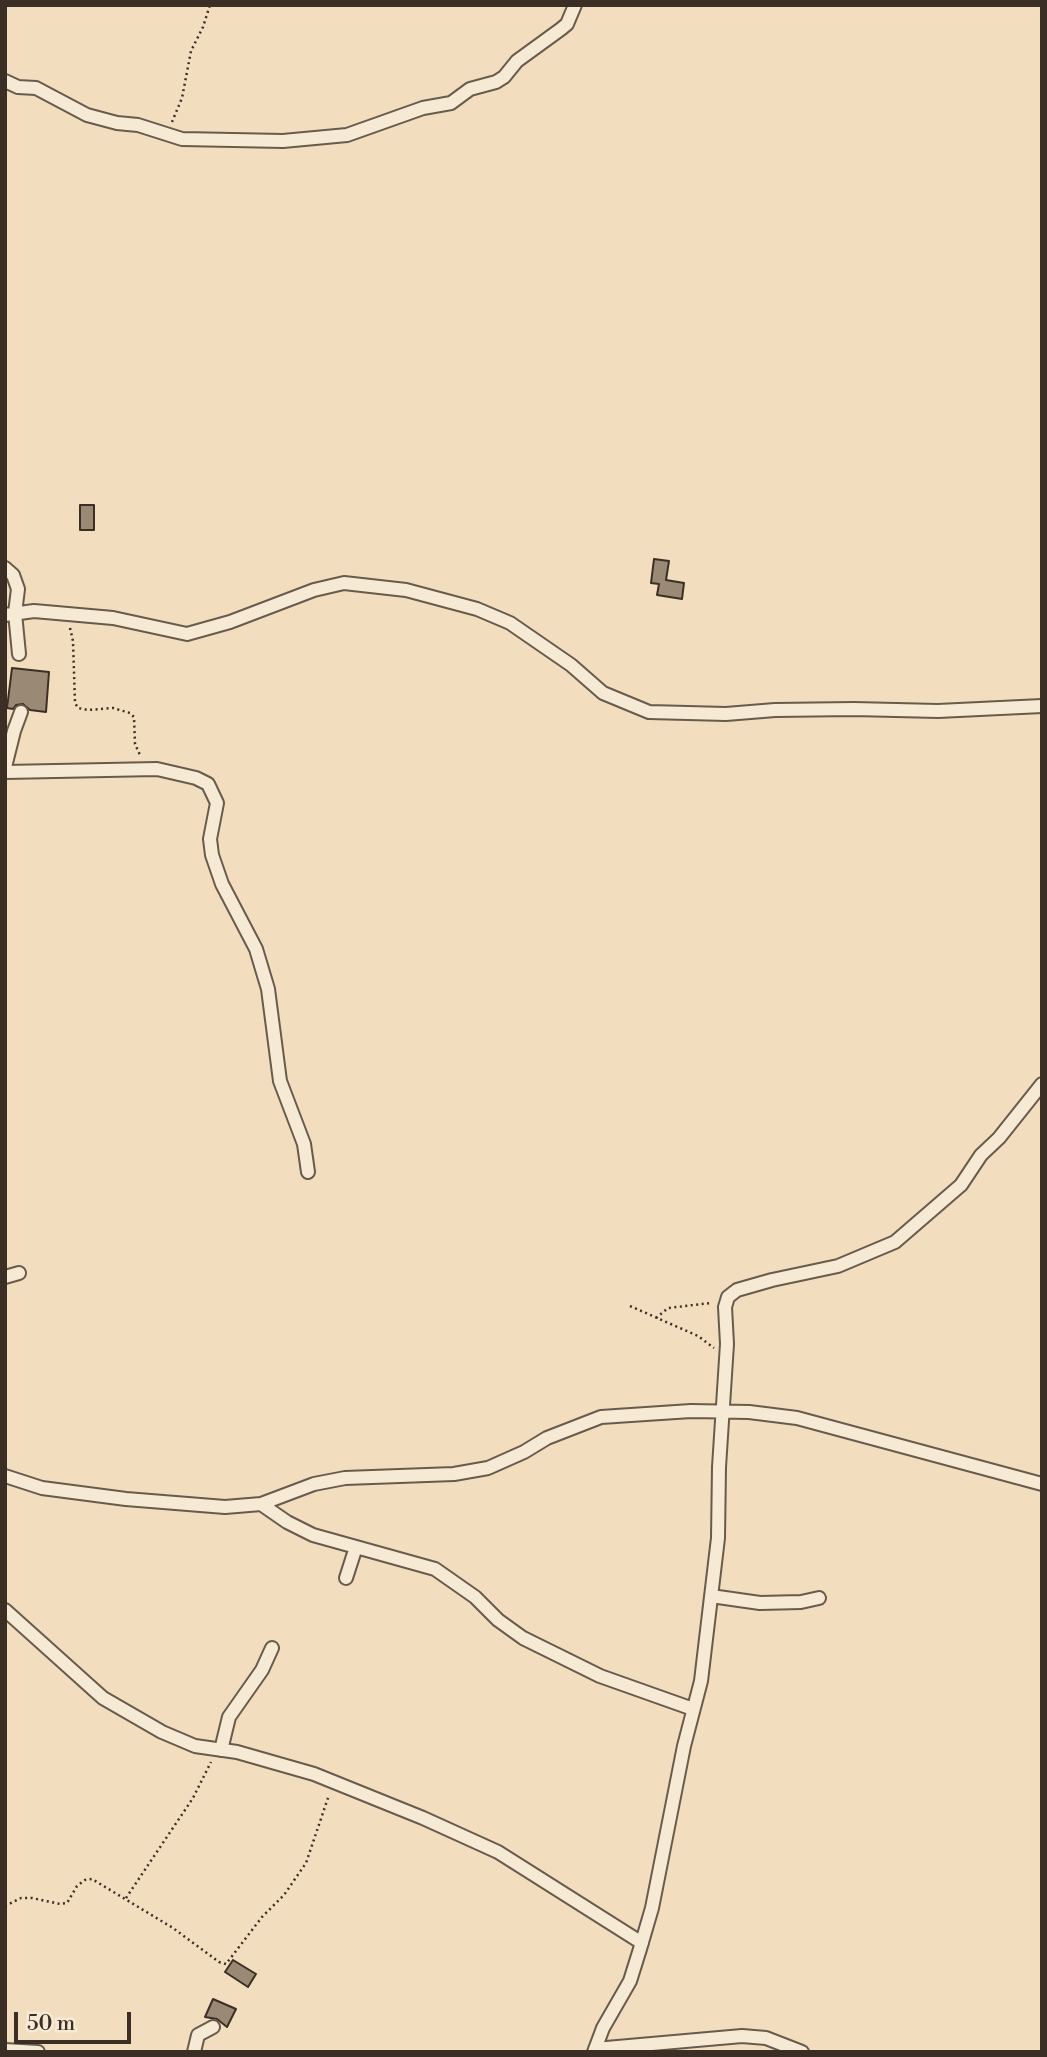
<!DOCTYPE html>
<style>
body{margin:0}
#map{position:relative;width:1047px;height:2057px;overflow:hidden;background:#f2debf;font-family:"Libre Bodoni",serif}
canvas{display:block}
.frame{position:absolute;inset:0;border:7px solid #3b2f25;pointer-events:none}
.scale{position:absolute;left:14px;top:2012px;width:117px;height:32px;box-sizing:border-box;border:4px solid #3b2f25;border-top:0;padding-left:9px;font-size:21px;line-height:24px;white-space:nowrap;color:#3b2f25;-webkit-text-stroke:5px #f7ead5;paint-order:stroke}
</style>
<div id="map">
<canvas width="1047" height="2057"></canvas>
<div class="frame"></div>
<div class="scale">50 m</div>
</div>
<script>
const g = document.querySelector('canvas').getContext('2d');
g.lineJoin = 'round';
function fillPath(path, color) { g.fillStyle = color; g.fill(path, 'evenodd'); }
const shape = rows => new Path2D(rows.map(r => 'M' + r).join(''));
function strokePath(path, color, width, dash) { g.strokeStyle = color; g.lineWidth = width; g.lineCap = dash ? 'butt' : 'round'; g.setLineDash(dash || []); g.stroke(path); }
const building = shape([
 [80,505,94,505,94,530,80,530,80,505],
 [654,559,669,561,666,580,684,583,682,599,657,595,659,584,651,583,654,559],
 [12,668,49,672,46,712,30,710,23,704,16,705,13,709,7,708,12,668],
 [233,1960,256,1974,248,1987,225,1972,233,1960],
 [213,1999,236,2009,227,2027,217,2019,205,2017,213,1999]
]);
const path = shape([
 [172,122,182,98,191,51,203,27,210,5],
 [70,628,73,641,75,703,78,708,88,710,113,708,130,713,134,717,135,744,140,755],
 [630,1306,698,1336,714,1348],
 [656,1318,668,1308,711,1303],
 [126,1898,193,1798,211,1762],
 [5,1906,21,1898,32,1898,60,1904,67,1903,77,1886,85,1880,92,1879,173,1928,219,1962,226,1964,262,1917,284,1895,306,1863,329,1795]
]);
const street = shape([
 [5,81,18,87,36,88,87,115,117,123,138,125,182,139,283,141,347,135,423,108,451,103,470,89,496,82,504,77,517,61,561,29,567,24,575,5],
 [5,568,13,575,18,589,15,613,19,654],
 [5,615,34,611,113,618,187,634,230,622,314,590,344,583,406,590,477,609,510,623,571,665,603,693,649,712,726,714,775,710,854,709,938,711,1042,706],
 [5,767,14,731,21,712],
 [5,772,157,769,196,778,208,784,217,803,210,839,212,855,222,884,256,949,268,989,280,1081,304,1144,308,1172],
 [5,1277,19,1273],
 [5,1476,42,1488,126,1499,225,1507,261,1504,314,1484,345,1478,454,1474,488,1468,524,1452,547,1438,601,1417,691,1411,749,1412,797,1418,1042,1484],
 [261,1504,287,1522,313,1535,435,1569,475,1597,498,1620,523,1638,600,1676,693,1709],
 [346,1578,356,1547],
 [711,1596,760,1603,801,1602,819,1598],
 [5,1610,103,1698,162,1732,195,1746,237,1752,314,1774,423,1818,498,1852,642,1943],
 [221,1750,229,1717,262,1670,272,1648],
 [595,2049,742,2036,766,2038,802,2052],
 [5,2050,38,2052],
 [194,2052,198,2035,213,2027],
 [594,2052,603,2028,630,1981,640,1949,652,1908,684,1746,701,1681,718,1538,719,1467,727,1344,725,1307,728,1297,737,1290,772,1280,838,1266,895,1242,961,1185,981,1155,999,1138,1042,1084]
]);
fillPath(building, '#9a8a75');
strokePath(building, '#3b2f25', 2);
strokePath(street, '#695b4c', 16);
strokePath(path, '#3b2f25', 2.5, [2, 3.5]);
strokePath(street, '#f7ead5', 12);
</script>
